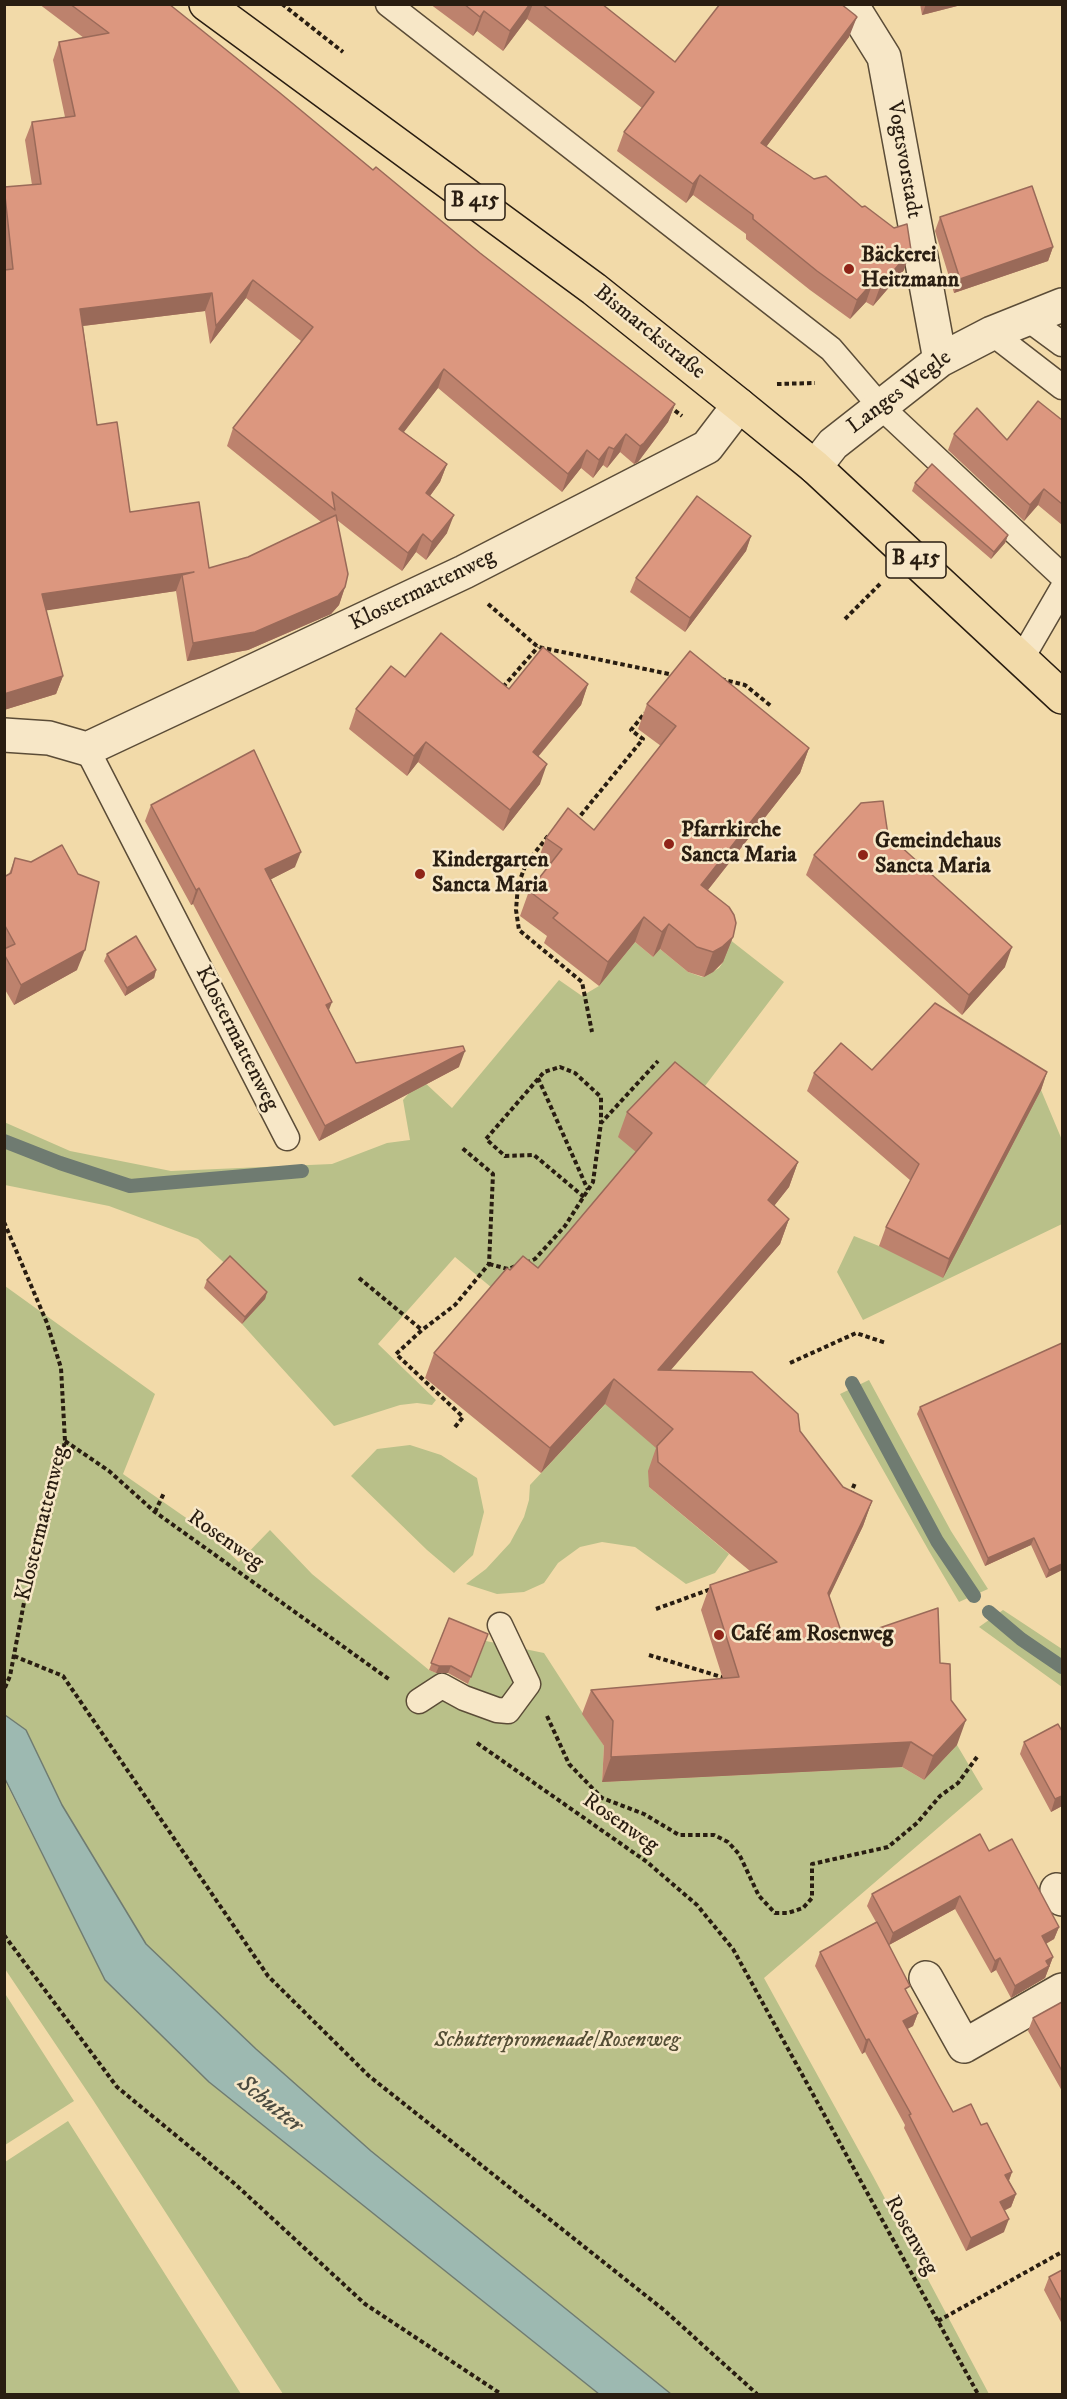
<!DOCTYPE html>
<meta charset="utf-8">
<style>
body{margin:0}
#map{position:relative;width:1067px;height:2399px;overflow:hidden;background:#f2daa9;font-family:"IM FELL DW Pica",serif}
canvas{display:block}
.frame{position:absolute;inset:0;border:6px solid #291d11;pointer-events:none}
</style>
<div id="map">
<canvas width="1067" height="2399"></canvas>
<div class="frame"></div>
</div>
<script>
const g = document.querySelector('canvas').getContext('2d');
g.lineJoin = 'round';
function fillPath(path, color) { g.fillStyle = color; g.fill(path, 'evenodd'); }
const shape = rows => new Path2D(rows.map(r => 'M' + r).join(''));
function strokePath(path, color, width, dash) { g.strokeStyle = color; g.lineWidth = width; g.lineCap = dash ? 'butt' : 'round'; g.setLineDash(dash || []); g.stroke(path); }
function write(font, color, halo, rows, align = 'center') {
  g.font = font + ' "IM FELL DW Pica",serif'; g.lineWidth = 5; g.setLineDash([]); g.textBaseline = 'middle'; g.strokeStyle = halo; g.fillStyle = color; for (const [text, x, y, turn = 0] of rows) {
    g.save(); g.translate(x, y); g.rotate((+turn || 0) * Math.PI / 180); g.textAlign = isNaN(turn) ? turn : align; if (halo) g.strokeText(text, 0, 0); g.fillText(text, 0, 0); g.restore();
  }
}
const green = shape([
 [720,932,784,982,689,1107,652,1165,529,1293,498,1293,455,1257,378,1344,436,1400,432,1405,417,1403,400,1405,334,1426,242,1324,264,1299,198,1239,109,1206,5,1185,4,1122,70,1151,171,1171,332,1164,387,1143,410,1140,403,1100,421,1079,452,1108,559,980,582,996,599,986,635,942,653,957,660,949,688,972,702,977,707,975,719,968,723,962],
 [1041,1090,1062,1140,1062,1224,863,1320,837,1272,854,1236,879,1246],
 [5,1286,155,1394,123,1474,205,1531,239,1562,270,1530,312,1574,429,1670,467,1686,486,1641,544,1653,604,1746,602,1782,902,1767,924,1780,957,1745,983,1789,764,1978,873,2176,989,2394,671,2394,371,2151,256,2049,146,1944,62,1805,26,1730,5,1715],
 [869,1380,951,1531,988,1589,959,1602,929,1551,840,1394],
 [623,1385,659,1450,649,1487,729,1554,715,1573,686,1584,635,1547,602,1542,580,1547,558,1563,544,1583,524,1592,497,1594,466,1584,486,1569,510,1543,524,1517,529,1500,530,1485],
 [410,1445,441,1455,477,1478,484,1512,473,1555,454,1573,427,1550,351,1476,377,1449],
 [1003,1610,1062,1649,1062,1687,979,1627],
 [4,1779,105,1980,209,2082,599,2394,283,2394,93,2100,5,1969],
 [4,1992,74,2101,5,2145,4,2145],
 [68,2121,241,2394,5,2394,5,2162]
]);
const water = shape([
 [5,1715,26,1730,62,1805,146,1944,256,2049,371,2151,671,2394,599,2394,209,2082,105,1980,5,1779,5,1715]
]);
const stream = shape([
 [4,1141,60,1163,130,1186,302,1171],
 [852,1383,937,1541,974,1596],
 [989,1612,1021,1639,1062,1667]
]);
const path = shape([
 [282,4,343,52],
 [777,384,815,383],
 [669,406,682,416],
 [488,604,538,647,674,675],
 [845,619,882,582],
 [721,679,745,685,771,706],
 [503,687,538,647],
 [576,821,643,739,631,730,645,713],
 [548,836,526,864,518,885,516,910,519,930,582,982,592,1032],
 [538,1078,588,1190],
 [584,1197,534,1155,505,1156,486,1139,544,1072,560,1067,575,1073,601,1097,601,1123],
 [4,1222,47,1323,61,1368,65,1441,50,1515,26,1592,10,1676,4,1690],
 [526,1263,535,1259,565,1226,593,1182,601,1123,658,1061],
 [489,1264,508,1269,516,1266],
 [359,1278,422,1330],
 [790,1363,856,1333,886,1343],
 [455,1427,463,1417,396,1354,422,1330,455,1305,489,1264,493,1174,461,1147],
 [65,1441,109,1471,155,1512,390,1680],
 [850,1495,855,1483],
 [155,1512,164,1493],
 [656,1609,711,1589],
 [649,1655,725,1678],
 [14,1656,63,1676,268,1976,369,2076,664,2310,757,2394],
 [547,1716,569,1764,602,1798,644,1814,679,1835,714,1835,728,1842,739,1854,759,1896,775,1913,788,1913,803,1908,812,1898,812,1864,888,1847,917,1823,940,1796,958,1783,977,1757],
 [477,1743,647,1862,697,1905,733,1949,978,2394],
 [4,1935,117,2087,235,2184,365,2304,501,2394],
 [938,2321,1062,2252]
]);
const lane = shape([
 [388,4,831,349,880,406,1062,576],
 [1028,319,1062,344],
 [992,333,1062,387],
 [1022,658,1062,589],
 [87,749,287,1138],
 [419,1701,442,1686,464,1698,497,1710,508,1711,528,1684,500,1625]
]);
const street = shape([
 [851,4,884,57,940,360],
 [815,467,833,444,940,360,992,333,1062,305],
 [4,735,49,738,87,749,464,572,707,447,739,405],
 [1057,1890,1062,1899],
 [926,1978,964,2046,1062,1990]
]);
const primary = shape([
 [206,4,594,289,739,405,815,467,1062,697]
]);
const wall = shape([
 [39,4,169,4,373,170,675,404,668,422,638,462,634,464,620,452,607,468,603,465,593,478,581,468,562,492,438,388,404,432,447,464,440,482,430,496,447,533,426,560,416,552,402,571,337,520,345,587,339,605,331,614,248,650,187,661,176,591,46,610,63,676,56,694,4,710,4,187,32,185,25,140,32,122,65,117,53,60,59,42,84,38],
 [246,298,301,341,233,428,227,446,321,522,248,557,209,568,130,512,97,425,83,326,205,311,210,344],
 [430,4,602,4,675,62,849,37,766,147,904,270,873,306,866,302,850,319,810,290,746,239,746,234,693,195,686,203,617,151,624,132,642,108,527,19,503,51,477,31,473,36],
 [920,4,965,4,922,15],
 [940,217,1053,247,1048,261,954,293,935,231],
 [1062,420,1062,525,1038,505,1024,521,948,450,954,434,1007,440],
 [915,483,1008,535,1005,543,991,559,912,491],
 [751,536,746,551,685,632,630,592,636,578],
 [405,677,509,689,588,684,581,705,538,757,540,784,503,831,418,762,407,776,349,729,356,709],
 [647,704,809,748,800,773,708,890,733,937,723,962,713,972,704,977,688,972,660,949,653,957,635,942,599,986,544,943,547,936,520,916,529,891,546,869,537,863,546,838,594,830,661,746,638,729],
 [151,805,295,867,271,879,329,1011,356,1063,459,1067,319,1141,193,904,191,905,145,821],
 [888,835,1005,967,962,1015,806,875,814,855],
 [15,858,77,970,14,1005,4,988,4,877,9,874],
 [107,954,156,970,154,978,125,996,104,961],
 [872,1070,1047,1072,1041,1090,943,1278,879,1246,886,1227,911,1181,807,1091,814,1073],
 [627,1112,798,1162,789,1187,774,1206,789,1219,780,1244,670,1371,800,1431,843,1487,872,1501,863,1526,829,1596,844,1640,940,1663,951,1700,957,1745,924,1780,902,1767,602,1782,604,1746,582,1714,591,1690,723,1679,701,1610,710,1585,750,1571,649,1487,648,1471,656,1448,605,1404,541,1473,425,1378,434,1353,538,1268,636,1152,618,1137],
 [207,1280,267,1292,265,1299,242,1324,204,1288],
 [1062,1343,1062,1570,1046,1578,1031,1545,985,1566,917,1414,920,1407],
 [449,1618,488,1634,468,1684,448,1673,436,1673,429,1670],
 [1024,1742,1062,1806,1051,1812,1020,1754],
 [989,1851,1059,1927,1054,1939,1046,1944,1053,1957,1045,1978,1011,1998,996,1970,991,1973,955,1909,889,1945,907,1993,918,2013,913,2026,907,2029,953,2112,981,2125,1012,2172,1009,2181,1016,2194,1011,2207,1004,2211,1004,2232,966,2251,904,2128,905,2125,865,2052,862,2054,815,1966,820,1952,876,1922,867,1906,872,1894],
 [1062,2002,1062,2091,1028,2031,1033,2018],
 [1062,2270,1062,2324,1044,2290,1049,2277]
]);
const shadedWall = shape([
 [530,4,533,4,527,19,503,51,510,31],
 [926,4,965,4,922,15],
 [484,11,477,31,473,36,480,17],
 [857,17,849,37,754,163,761,143],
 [700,175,693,195,686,203,693,184],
 [1053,247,1048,261,954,293,960,279],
 [911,250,904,270,873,306,880,287],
 [253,280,246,298,210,344,216,326],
 [873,282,866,302,850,319,857,300],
 [212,293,205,311,74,327,80,309],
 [444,369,438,388,392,447,399,429],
 [675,404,668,422,638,462,634,464,640,446],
 [626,434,620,452,607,468,614,449],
 [609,447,603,465,593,478,599,460],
 [587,450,581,468,562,492,568,474],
 [447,464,440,482,419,511,426,493],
 [1044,489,1038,505,1024,521,1030,505],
 [454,515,447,533,426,560,432,542],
 [423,534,416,552,402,571,408,553],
 [1008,535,1005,543,991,559,994,552],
 [751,536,746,551,685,632,690,618],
 [194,572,182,575,176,591,36,612,42,594],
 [345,587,339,605,331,614,248,650,187,661,193,643],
 [63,676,56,694,4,710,4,694],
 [588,684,581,705,525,772,533,752],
 [426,742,418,762,407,776,414,756],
 [809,748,800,773,692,910,701,885],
 [547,764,540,784,503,831,510,810],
 [301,852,295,867,260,885,265,869],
 [199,888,193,904,191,905,196,890],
 [644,917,635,942,599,986,608,962],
 [669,924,660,949,653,957,662,932],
 [733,937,723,962,713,972,704,977,713,952],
 [1012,947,1005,967,962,1015,969,995],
 [85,950,77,970,14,1005,21,985],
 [156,970,154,978,125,996,127,988],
 [332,1002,326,1018,326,1005],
 [465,1051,459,1067,319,1141,325,1126],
 [1047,1072,1041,1090,943,1278,949,1259],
 [798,1162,789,1187,759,1225,768,1200],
 [789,1219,780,1244,649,1395,658,1370],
 [267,1292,265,1299,242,1324,245,1317],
 [614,1379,605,1404,541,1473,550,1448],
 [872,1501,863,1526,819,1618,828,1593],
 [1034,1538,1031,1545,985,1566,988,1558],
 [1062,1564,1062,1570,1046,1578,1049,1570],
 [439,1666,451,1666,448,1673,436,1673],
 [966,1720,957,1745,924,1780,933,1756],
 [911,1742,902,1767,602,1782,611,1757],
 [1062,1796,1062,1806,1051,1812,1055,1799],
 [960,1896,955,1909,889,1945,893,1933],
 [1059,1927,1054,1939,1038,1948,1042,1936],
 [1053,1957,1045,1978,1011,1998,1015,1986,1046,1961],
 [1000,1958,996,1970,991,1973,995,1961],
 [918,2013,913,2026,898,2034,903,2021],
 [869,2039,865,2052,862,2054,866,2040],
 [1012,2172,1007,2185,1005,2175],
 [1016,2194,1011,2207,995,2215,1000,2202],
 [1009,2219,1004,2232,966,2251,971,2238]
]);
const building = shape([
 [70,4,169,4,280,93,373,170,376,167,480,253,675,404,644,443,640,446,626,434,614,449,609,447,599,460,587,450,568,474,444,369,399,429,447,464,426,493,454,515,432,542,423,534,408,553,332,492,335,510,233,428,313,327,253,280,216,326,212,293,80,309,97,425,117,422,130,512,199,502,209,568,248,557,336,515,348,574,345,587,338,596,255,632,193,643,182,575,194,572,42,594,63,676,4,694,4,270,13,269,4,187,41,184,32,122,75,116,59,42,109,33,70,4],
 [464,4,530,4,510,31,484,11,480,17,464,4],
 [542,4,602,4,675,62,720,4,841,4,855,15,857,17,761,143,814,179,826,176,862,207,865,206,894,228,907,224,911,250,880,287,873,282,857,300,817,271,753,219,753,215,700,175,693,184,624,132,654,92,542,4],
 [1032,186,1053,247,960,279,940,217,1032,186],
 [1038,401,1062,420,1062,504,1044,489,1030,505,954,434,977,408,1007,440,1038,401],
 [932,464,1008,535,994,552,915,483,932,464],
 [697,496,751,536,690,618,636,578,697,496],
 [441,633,509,689,543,647,588,684,533,752,547,764,510,810,426,742,414,756,356,709,391,666,405,677,441,633],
 [690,651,809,748,701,885,729,907,734,915,736,923,733,937,722,947,713,952,697,947,669,924,662,932,644,917,608,962,553,918,558,913,529,891,562,849,546,838,568,808,594,830,676,726,647,704,690,651],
 [254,750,301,852,265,869,332,1002,326,1005,356,1063,463,1046,465,1051,325,1126,199,888,196,890,151,805,254,750],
 [883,801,888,835,1012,947,969,995,814,855,861,803,883,801],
 [62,845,78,874,99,882,85,950,21,985,4,954,4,949,15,944,4,924,4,877,11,873,15,858,31,862,62,845],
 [136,936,156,970,127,988,107,954,136,936],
 [935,1003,1047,1072,949,1259,886,1227,919,1164,814,1073,841,1043,872,1070,935,1003],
 [675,1062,798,1162,768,1200,789,1219,658,1370,752,1372,798,1414,800,1431,843,1487,872,1501,828,1593,844,1640,938,1608,940,1663,950,1664,951,1700,966,1720,933,1756,911,1742,611,1757,613,1721,591,1690,739,1677,710,1585,777,1562,658,1462,657,1446,673,1429,614,1379,550,1448,434,1353,507,1268,510,1270,523,1256,538,1268,652,1133,627,1112,675,1062],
 [230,1256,267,1292,245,1317,207,1280,230,1256],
 [1062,1343,1062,1564,1049,1570,1034,1538,988,1558,920,1407,1062,1343],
 [449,1618,488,1634,471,1677,451,1666,439,1666,431,1663,449,1618],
 [1058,1724,1062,1731,1062,1796,1055,1799,1024,1742,1058,1724],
 [980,1834,989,1851,1012,1839,1059,1927,1042,1936,1053,1957,1046,1961,1049,1966,1015,1986,1000,1958,995,1961,960,1896,893,1933,872,1894,980,1834],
 [877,1922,910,1986,905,1989,918,2013,903,2021,953,2112,971,2104,981,2125,987,2123,1012,2172,1005,2175,1016,2194,1000,2202,1009,2219,971,2238,909,2115,911,2114,869,2039,866,2040,820,1952,877,1922],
 [1062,2002,1062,2071,1033,2018,1062,2002],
 [1062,2270,1062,2302,1049,2277,1062,2270]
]);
const markers = [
 [849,269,6,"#8f2418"],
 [669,844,6,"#8f2418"],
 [863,855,6,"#8f2418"],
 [420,874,6,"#8f2418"],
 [719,1635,6,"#8f2418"]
];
const shields = [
 [475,202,60],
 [916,560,60]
];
const shieldNames = [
 ["B 415",475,202],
 ["B 415",916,560]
];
const streetNames = [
 ["Vogtsvorstadt",903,160,80],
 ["Bismarckstraße",649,333,39],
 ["Langes Wegle",900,393,-37],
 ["Klostermattenweg",423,591,-26],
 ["Klostermattenweg",236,1039,63],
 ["Klostermattenweg",43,1524,-76],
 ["Rosenweg",225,1541,35],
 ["Rosenweg",620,1824,35],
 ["Rosenweg",910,2236,61]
];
const poiNames = [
 ["Bäckerei",861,256],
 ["Heitzmann",861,281],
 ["Pfarrkirche",681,831],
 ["Sancta Maria",681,856],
 ["Gemeindehaus",875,842],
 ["Sancta Maria",875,867],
 ["Kindergarten",432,861],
 ["Sancta Maria",432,886],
 ["Café am Rosenweg",731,1635]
];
const parkNames = [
 ["Schutterpromenade/Rosenweg",557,2041]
];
const waterNames = [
 ["Schutter",269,2105,39]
];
fillPath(green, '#b9c089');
fillPath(water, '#9db9b1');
strokePath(water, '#6f7b71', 1.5);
strokePath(stream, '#6f7b71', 14);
strokePath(lane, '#5b4c37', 27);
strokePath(street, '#5b4c37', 36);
strokePath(primary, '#291d11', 36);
strokePath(path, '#291d11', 4, [4.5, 3]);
strokePath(lane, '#f7e7c7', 24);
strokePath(street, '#f7e7c7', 33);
strokePath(primary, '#f2daa9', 33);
fillPath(wall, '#bd826d');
fillPath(shadedWall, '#9a6a59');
fillPath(building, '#dc977f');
strokePath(building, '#9a6a59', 1.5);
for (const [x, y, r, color] of markers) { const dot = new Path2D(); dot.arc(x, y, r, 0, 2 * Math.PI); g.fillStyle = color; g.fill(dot); strokePath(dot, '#f7e7c7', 2); }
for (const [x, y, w] of shields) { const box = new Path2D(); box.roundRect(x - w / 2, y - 18, w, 36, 4.5); g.fillStyle = '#f7e7c7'; g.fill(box); strokePath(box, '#291d11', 1.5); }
write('bold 21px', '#291d11', null, shieldNames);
write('22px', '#291d11', '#f7e7c7', streetNames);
write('bold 22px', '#291d11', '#f7e7c7', poiNames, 'left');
write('italic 22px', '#544e35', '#f7e7c7', parkNames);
write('italic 24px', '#4c4c41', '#f7e7c7', waterNames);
</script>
